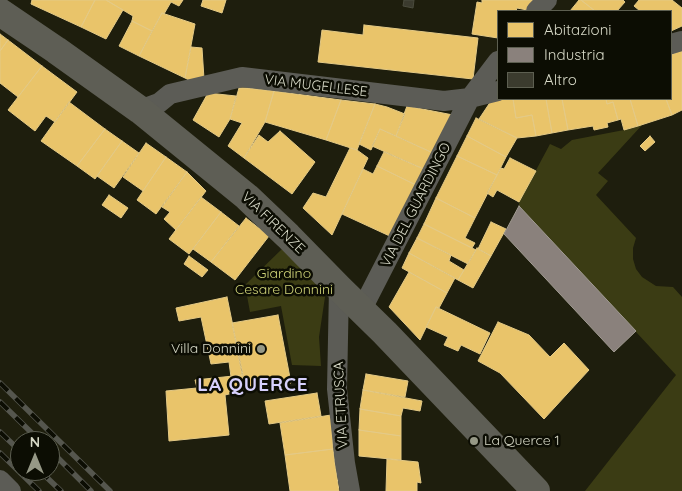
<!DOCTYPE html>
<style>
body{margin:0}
#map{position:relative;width:682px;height:491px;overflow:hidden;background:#1e1e0d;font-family:Quicksand,sans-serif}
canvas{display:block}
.legend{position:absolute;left:497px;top:10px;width:175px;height:90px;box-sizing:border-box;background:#0c0d03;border:1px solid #5d5f51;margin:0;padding:6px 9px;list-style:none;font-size:15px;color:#d7d9c7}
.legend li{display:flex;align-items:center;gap:10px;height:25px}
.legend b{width:25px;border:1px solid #5d5f51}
.north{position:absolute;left:10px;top:431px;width:50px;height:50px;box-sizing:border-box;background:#0c0d03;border:1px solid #5d5f51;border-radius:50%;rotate:0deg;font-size:14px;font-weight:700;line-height:20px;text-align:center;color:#d7d9c7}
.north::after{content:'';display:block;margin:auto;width:18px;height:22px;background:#969886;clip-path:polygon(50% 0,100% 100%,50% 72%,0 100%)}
</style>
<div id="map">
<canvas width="682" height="491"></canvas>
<ul class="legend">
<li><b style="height:14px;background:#e9c46a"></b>Abitazioni</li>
<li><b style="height:14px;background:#8a817c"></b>Industria</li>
<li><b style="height:14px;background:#3b3b2e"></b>Altro</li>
</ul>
<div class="north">N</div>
</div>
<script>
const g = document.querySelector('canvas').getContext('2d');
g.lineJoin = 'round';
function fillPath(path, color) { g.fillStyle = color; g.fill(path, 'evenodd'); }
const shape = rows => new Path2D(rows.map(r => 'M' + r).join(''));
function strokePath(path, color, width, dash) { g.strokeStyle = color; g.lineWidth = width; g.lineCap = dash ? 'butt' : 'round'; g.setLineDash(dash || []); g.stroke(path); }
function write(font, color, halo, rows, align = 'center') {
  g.font = font + ' Quicksand,sans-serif'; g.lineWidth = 5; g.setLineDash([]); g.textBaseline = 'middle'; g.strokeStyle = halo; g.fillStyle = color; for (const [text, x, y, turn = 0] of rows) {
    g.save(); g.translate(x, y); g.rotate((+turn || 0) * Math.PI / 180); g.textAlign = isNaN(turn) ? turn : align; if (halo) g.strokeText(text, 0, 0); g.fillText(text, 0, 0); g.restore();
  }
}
const green = shape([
 [643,124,598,173,608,181,596,195,636,238,633,248,633,259,636,269,642,277,656,286,673,287,682,297,682,491,585,491,676,375,519,206,519,202,550,144,561,149,572,140,624,130],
 [283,248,308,271,325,297,319,337,321,366,292,365,281,306,250,312,245,285]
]);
const homes = shape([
 [32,0,95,0,81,27,31,4,32,0],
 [95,0,106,0,123,10,106,39,81,27,95,0],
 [106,0,183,0,179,6,171,2,164,14,162,13,152,31,132,21,133,16,106,0],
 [203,0,226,0,222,13,201,6,203,0],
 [482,0,534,0,532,11,517,8,516,11,498,11,498,38,472,34,477,2,482,3,482,0],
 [579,0,581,0,595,11,570,11,579,0],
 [581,0,623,0,625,2,617,11,595,11,581,0],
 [639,0,672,0,682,8,682,26,671,31,671,11,640,11,634,6,639,0],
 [162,13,195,24,185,78,139,56,162,13],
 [132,21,152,31,139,56,119,46,132,21],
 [364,25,478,38,473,79,318,62,322,30,363,35,364,25],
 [0,34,8,40,0,51,0,34],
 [8,40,42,66,18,97,0,83,0,51,8,40],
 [191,47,202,48,204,79,191,81,185,78,191,47],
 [682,50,682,110,672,115,666,99,671,99,671,55,682,50],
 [42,66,77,92,55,122,46,116,35,131,8,110,42,66],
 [239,88,248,88,274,91,265,122,244,158,228,146,242,123,230,119,239,88],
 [274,91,341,100,326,140,265,122,274,91],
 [208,93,236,96,230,119,219,137,193,120,208,93],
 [506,99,513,99,516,118,532,115,536,136,517,138,479,119,491,101,506,99],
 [513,99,546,99,552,133,536,136,532,115,516,118,513,99],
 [546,99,562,99,568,130,552,133,546,99],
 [562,99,606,99,607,104,613,102,618,120,607,123,608,127,594,130,593,126,568,130,562,99],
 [606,99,630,99,638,126,624,130,621,119,618,120,613,102,607,104,606,99],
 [630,99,666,99,672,115,638,126,630,99],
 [341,100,375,104,357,150,326,140,341,100],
 [69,102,105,129,77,166,41,141,69,102],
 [375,104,387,107,405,114,396,136,380,129,371,150,359,144,375,104],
 [407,106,453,115,433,153,396,136,407,106],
 [476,118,517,138,506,157,467,136,476,118],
 [105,129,122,141,95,179,77,166,105,129],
 [380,129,433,153,426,170,372,146,380,129],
 [280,131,315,162,292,194,244,158,259,135,268,142,280,131],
 [467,136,506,157,497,175,457,156,467,136],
 [650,136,655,142,645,151,640,146,650,136],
 [122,141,139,153,114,188,97,176,122,141],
 [146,143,166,157,143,191,123,177,146,143],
 [350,148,357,150,368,158,332,235,303,208,313,193,326,197,350,148],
 [384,152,426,170,418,186,377,166,384,152],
 [457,156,497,175,475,218,436,198,457,156],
 [166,157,187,172,156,214,137,200,166,157],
 [510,158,536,171,519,202,497,190,493,197,487,193,501,168,504,169,510,158],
 [377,166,418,186,394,238,342,214,363,169,373,174,377,166],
 [187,172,206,191,176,230,164,219,170,212,162,207,187,172],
 [109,195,128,208,121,218,102,205,109,195],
 [201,197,221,212,189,254,169,239,201,197],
 [436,198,475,218,465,238,475,243,472,248,424,224,436,198],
 [221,212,239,226,211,262,193,249,221,212],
 [246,218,269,236,235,280,211,262,246,218],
 [491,222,506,229,491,256,478,249,491,222],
 [424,224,476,250,468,264,417,238,424,224],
 [417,238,451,255,449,261,464,270,458,280,409,253,417,238],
 [477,248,491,256,473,288,458,280,477,248],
 [409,253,455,278,447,293,402,268,409,253],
 [189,256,208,270,202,277,184,264,189,256],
 [409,272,447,293,439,308,436,307,420,340,389,307,409,272],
 [227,297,243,375,231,377,229,362,211,364,201,317,179,321,176,308,227,297],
 [436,307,490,333,480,354,461,345,458,351,444,345,448,337,426,327,436,307],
 [278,315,291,383,245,390,232,323,278,315],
 [498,322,529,335,550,357,564,343,589,370,544,419,500,373,478,361,498,322],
 [366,374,408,381,405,397,363,390,366,374],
 [243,375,245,390,225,395,229,435,169,441,166,391,197,388,195,380,243,375],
 [363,390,422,401,420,411,403,408,401,416,360,409,363,390],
 [317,393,321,416,269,424,265,401,317,393],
 [360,409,401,416,401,436,359,430,360,409],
 [331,415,333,449,285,455,280,423,331,415],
 [359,430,401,436,401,460,359,456,359,430],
 [333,449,339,491,290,491,285,455,333,449],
 [387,459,418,462,421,483,417,482,417,491,386,491,387,459]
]);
const industry = shape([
 [519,206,636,331,614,352,504,234,519,206]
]);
const building = shape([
 [404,0,414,0,413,8,403,6,404,0]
]);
const street = shape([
 [536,11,547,0],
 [671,44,682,41],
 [140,110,159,103,170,94,242,77,444,101,470,98,498,91],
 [339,288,337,389,345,463,350,491],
 [361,311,470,98,498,61],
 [0,480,11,491]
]);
const secondary = shape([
 [0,12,56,50,140,110,247,197,288,236,339,288,385,333,536,491]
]);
const rail = shape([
 [0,383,110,491],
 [0,402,40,441],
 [0,432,20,451],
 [50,450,91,491],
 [0,453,39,491],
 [40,471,61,491]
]);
const markers = [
 [261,349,5,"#969886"],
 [474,441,5,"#969886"]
];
const streetNames = [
 ["VIA MUGELLESE",316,86,7],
 ["VIA DEL GUARDINGO",416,205,-63],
 ["VIA FIRENZE",273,223,44],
 ["VIA ETRUSCA",341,405,-93]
];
const parkNames = [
 ["Giardino",284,274],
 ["Cesare Donnini",284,290]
];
const poiNames = [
 ["Villa Donnini",251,349],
 ["La Querce 1",484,441,"left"]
];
const districtNames = [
 ["LA QUERCE",253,385]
];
fillPath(green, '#3b3c14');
fillPath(homes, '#e9c46a');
strokePath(homes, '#e4ca86', 1);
fillPath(industry, '#8a817c');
strokePath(industry, '#a19b92', 1);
fillPath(building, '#3b3b2e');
strokePath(building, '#4b4c3e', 1);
strokePath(street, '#5c5c56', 20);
strokePath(secondary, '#5e5e55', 28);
strokePath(rail, '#55564e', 5.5);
strokePath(rail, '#0c0d03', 4, [11]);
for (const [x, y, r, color] of markers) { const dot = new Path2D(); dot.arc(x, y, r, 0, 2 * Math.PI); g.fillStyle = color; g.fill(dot); strokePath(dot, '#0c0d03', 2); }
write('14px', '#d7d9c7', '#0c0d03', streetNames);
write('14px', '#cfd378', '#0c0d03', parkNames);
write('14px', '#d7d9c7', '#0c0d03', poiNames, 'right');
g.letterSpacing = '1px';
write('bold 19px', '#d6d0fc', '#0c0d03', districtNames);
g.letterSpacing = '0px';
</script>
